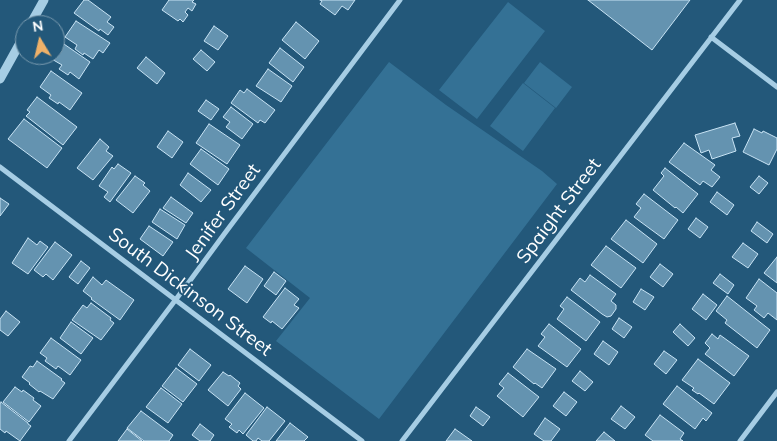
<!DOCTYPE html>
<style>
body{margin:0}
#map{position:relative;width:777px;height:441px;overflow:hidden;background:#23587a;font-family:Mulish,sans-serif}
canvas{display:block}
.north{position:absolute;left:15px;top:15px;width:50px;height:50px;box-sizing:border-box;background:#23587a;border:1px solid #7b9baf;border-radius:50%;rotate:351deg;font-size:14px;font-weight:700;line-height:20px;text-align:center;color:#fff}
.north::after{content:'';display:block;margin:auto;width:18px;height:22px;background:#efb169;clip-path:polygon(50% 0,100% 100%,50% 72%,0 100%)}
</style>
<div id="map">
<canvas width="777" height="441"></canvas>
<div class="north">N</div>
</div>
<script>
const g = document.querySelector('canvas').getContext('2d');
g.lineJoin = 'round';
function fillPath(path, color) { g.fillStyle = color; g.fill(path, 'evenodd'); }
const shape = rows => new Path2D(rows.map(r => 'M' + r).join(''));
function strokePath(path, color, width, dash) { g.strokeStyle = color; g.lineWidth = width; g.lineCap = dash ? 'butt' : 'round'; g.setLineDash(dash || []); g.stroke(path); }
function write(font, color, halo, rows, align = 'center') {
  g.font = font + ' Mulish,sans-serif'; g.lineWidth = 4; g.setLineDash([]); g.textBaseline = 'middle'; g.strokeStyle = halo; g.fillStyle = color; for (const [text, x, y, turn = 0] of rows) {
    g.save(); g.translate(x, y); g.rotate((+turn || 0) * Math.PI / 180); g.textAlign = isNaN(turn) ? turn : align; if (halo) g.strokeText(text, 0, 0); g.fillText(text, 0, 0); g.restore();
  }
}
const green = shape([
 [508,2,545,31,477,119,439,90],
 [389,62,446,105,542,171,557,184,379,419,276,341,310,298,246,248],
 [540,62,572,87,556,108,524,83],
 [523,83,555,108,523,151,490,126]
]);
const building = shape([
 [84,0,88,0,111,17,107,22,114,27,108,35,100,29,99,31,74,13,84,0],
 [169,0,194,0,192,2,196,4,192,11,188,8,185,12,188,15,183,22,180,19,178,21,162,10,169,0],
 [320,0,355,0,348,10,342,6,335,15,320,4,322,1,320,0],
 [588,0,690,0,652,50,588,0],
 [76,21,110,43,103,53,99,50,93,59,84,53,83,55,75,49,77,45,65,37,76,21],
 [296,22,319,41,305,59,282,40,296,22],
 [214,26,228,36,218,50,204,41,214,26],
 [61,42,90,62,79,79,70,72,68,75,59,69,62,65,50,58,52,55,55,55,55,51,61,42],
 [280,48,304,67,293,82,269,63,280,48],
 [201,50,215,62,207,71,193,59,201,50],
 [146,57,165,73,157,84,137,68,146,57],
 [268,69,292,86,281,102,256,86,268,69],
 [51,71,82,93,70,110,59,102,58,104,49,98,51,95,40,87,51,71],
 [247,89,275,110,265,123,260,120,258,123,231,103,240,90,244,93,247,89],
 [37,97,77,127,63,145,26,116,30,112,27,110,37,97],
 [206,100,219,109,211,120,198,111,206,100],
 [231,107,253,124,242,139,226,127,230,122,223,117,231,107],
 [24,119,62,148,47,168,8,139,24,119],
 [735,123,740,136,732,138,736,151,712,159,709,150,701,153,695,135,735,123],
 [209,124,240,145,227,164,196,143,209,124],
 [754,129,762,133,763,131,777,138,777,149,769,165,743,152,754,129],
 [168,131,183,142,172,158,157,147,168,131],
 [100,139,109,147,106,151,113,156,93,180,77,168,100,139],
 [684,143,715,165,711,170,720,177,712,187,703,181,700,185,669,162,684,143],
 [201,149,229,169,218,185,190,164,201,149],
 [118,164,131,173,110,202,104,197,108,192,99,186,112,167,114,169,118,164],
 [665,168,698,194,683,213,676,207,675,208,653,190,664,176,661,173,665,168],
 [188,173,211,190,201,202,180,185,188,173],
 [135,176,145,183,143,185,150,191,133,213,116,200,135,176],
 [759,176,768,183,759,194,750,187,759,176],
 [717,192,734,205,727,215,710,202,717,192],
 [644,194,678,220,664,239,634,217,641,208,636,204,644,194],
 [171,197,193,213,186,223,163,208,171,197],
 [0,198,9,204,0,216,0,198],
 [160,209,185,225,177,239,152,222,160,209],
 [696,218,708,227,700,238,688,229,696,218],
 [626,220,657,244,643,263,611,239,626,220],
 [757,222,773,234,767,243,751,231,757,222],
 [149,226,173,242,163,256,140,239,149,226],
 [28,238,37,245,40,241,48,247,28,274,12,263,28,238],
 [55,242,72,255,53,280,46,274,43,277,34,270,55,242],
 [743,243,758,254,748,268,732,257,743,243],
 [606,246,636,268,621,288,591,265,606,246],
 [777,257,777,283,764,273,777,257],
 [81,261,90,268,78,284,69,277,81,261],
 [660,264,673,274,663,287,650,277,660,264],
 [245,266,263,279,247,303,228,289,245,266],
 [274,272,286,281,276,295,264,286,274,272],
 [720,274,734,285,728,294,713,283,720,274],
 [590,275,616,294,611,301,616,305,616,309,611,316,607,317,602,314,571,290,580,278,585,282,590,275],
 [93,277,102,285,106,280,134,300,120,320,91,299,92,298,83,291,93,277],
 [759,279,777,293,777,320,768,313,764,318,754,310,757,306,746,298,759,279],
 [285,288,299,299,294,305,299,308,282,329,272,321,271,323,263,317,285,288],
 [641,289,654,297,645,310,633,302,641,289],
 [703,294,717,305,706,320,692,309,703,294],
 [727,296,770,330,757,348,725,323,727,320,716,311,727,296],
 [567,297,600,322,586,341,557,319,564,309,560,306,567,297],
 [91,303,111,318,110,320,114,323,101,340,72,320,83,305,87,308,91,303],
 [6,311,20,322,8,336,0,330,0,319,6,311],
 [619,318,632,327,624,338,612,329,619,318],
 [71,322,93,338,81,354,60,338,71,322],
 [549,324,581,349,567,367,538,346,545,337,541,334,549,324],
 [680,324,695,338,688,346,673,332,680,324],
 [712,334,718,339,720,335,749,356,734,376,705,354,710,348,705,343,712,334],
 [51,338,81,360,70,375,58,366,56,369,45,361,47,358,40,353,51,338],
 [603,341,618,352,609,365,594,354,603,341],
 [190,349,211,365,199,381,178,365,190,349],
 [527,349,556,369,542,388,535,383,534,384,513,367,527,349],
 [664,351,677,360,666,374,654,364,664,351],
 [698,359,730,383,714,404,699,393,698,394,692,390,694,388,682,380,698,359],
 [37,361,62,379,61,380,65,383,53,399,40,391,39,392,29,384,30,383,22,377,30,366,33,367,37,361],
 [176,368,197,384,183,402,162,386,176,368],
 [580,371,593,382,585,391,572,381,580,371],
 [223,372,229,376,230,375,240,383,238,386,241,389,228,406,208,390,223,372],
 [508,373,539,397,523,417,497,396,504,388,499,384,508,373],
 [677,386,712,413,706,421,703,418,695,429,663,404,677,386],
 [15,387,22,392,23,390,34,398,33,400,41,406,29,422,3,402,15,387],
 [161,388,182,404,168,423,146,407,161,388],
 [564,392,577,402,566,416,553,406,564,392],
 [245,393,264,408,243,434,239,430,237,433,229,427,232,424,225,419,245,393],
 [1,402,28,423,28,424,31,426,20,441,6,431,5,433,0,429,0,404,1,402],
 [621,406,635,417,625,429,611,419,621,406],
 [267,407,285,421,269,441,262,441,258,438,256,441,253,441,246,435,267,407],
 [476,407,490,417,483,426,470,416,476,407],
 [141,411,173,435,169,441,144,441,127,428,141,411],
 [660,415,684,433,680,439,683,441,653,441,645,435,660,415],
 [545,418,560,429,551,441,544,441,534,434,545,418],
 [290,423,308,437,304,441,276,441,290,423],
 [200,424,214,435,210,441,200,441,192,435,200,424],
 [127,429,142,441,118,441,127,429],
 [455,429,472,441,446,441,455,429],
 [604,432,615,441,596,441,604,432]
]);
const minor = shape([
 [711,37,777,87],
 [0,167,362,441],
 [69,441,189,282,225,233,400,0],
 [402,441,740,0],
 [740,441,777,392]
]);
const tertiary = shape([
 [30,25,44,0],
 [0,79,25,34]
]);
const streetNames = [
 ["Spaight Street",559,211,-53],
 ["Jenifer Street",223,212,-54],
 ["South Dickinson Street",190,292,37]
];
fillPath(green, '#347195');
fillPath(building, '#6493b0');
strokePath(building, '#c8e3f4', 1);
strokePath(minor, '#a6cde4', 5);
strokePath(tertiary, '#a6cde4', 9);
write('19px', '#fff', '#23587a', streetNames);
</script>
